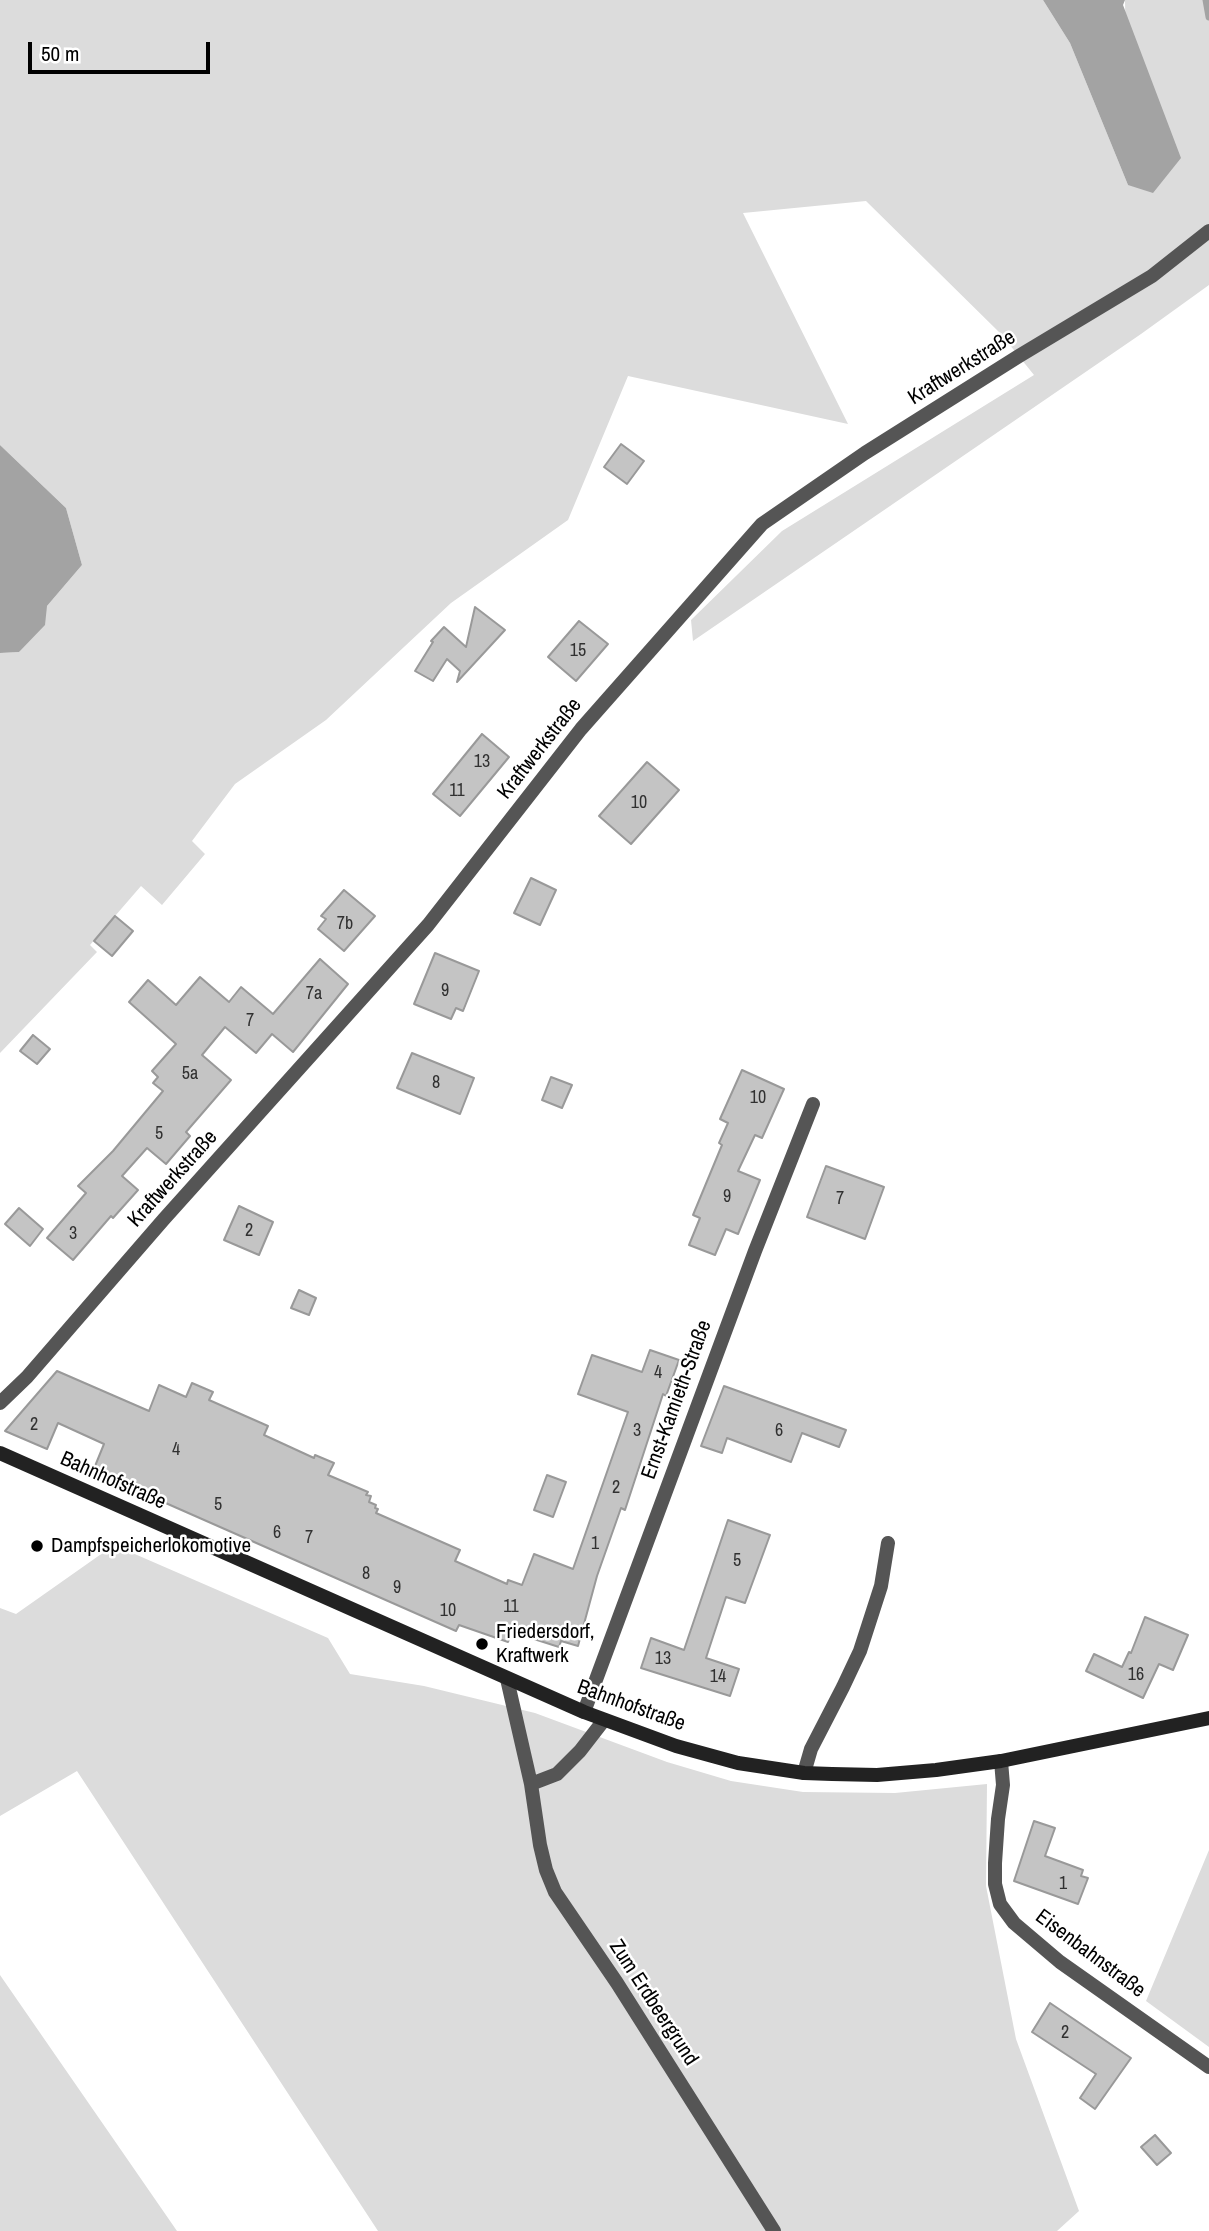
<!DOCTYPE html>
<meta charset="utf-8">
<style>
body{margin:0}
#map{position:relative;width:1209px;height:2231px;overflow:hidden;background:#fff;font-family:"Archivo Narrow",sans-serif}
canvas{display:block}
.scale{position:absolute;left:28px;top:42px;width:182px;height:32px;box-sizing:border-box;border:4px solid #000;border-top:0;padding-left:9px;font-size:21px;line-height:24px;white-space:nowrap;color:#000;-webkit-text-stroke:5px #fff;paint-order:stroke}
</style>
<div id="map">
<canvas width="1209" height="2231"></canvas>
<div class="scale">50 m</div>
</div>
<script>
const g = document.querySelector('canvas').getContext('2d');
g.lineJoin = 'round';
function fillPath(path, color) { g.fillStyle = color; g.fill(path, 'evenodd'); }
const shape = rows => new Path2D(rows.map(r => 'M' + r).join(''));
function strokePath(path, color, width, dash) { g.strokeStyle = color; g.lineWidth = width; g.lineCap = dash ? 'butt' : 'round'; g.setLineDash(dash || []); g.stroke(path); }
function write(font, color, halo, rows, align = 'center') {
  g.font = font + ' "Archivo Narrow",sans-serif'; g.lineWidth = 5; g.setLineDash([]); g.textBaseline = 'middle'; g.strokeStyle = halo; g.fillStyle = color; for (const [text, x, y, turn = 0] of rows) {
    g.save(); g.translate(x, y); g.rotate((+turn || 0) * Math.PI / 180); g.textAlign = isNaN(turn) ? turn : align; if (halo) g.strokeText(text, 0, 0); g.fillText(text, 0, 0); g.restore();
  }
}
const green = shape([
 [0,0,1043,0,1070,43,1128,185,1125,0,1209,0,1209,285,1141,334,693,641,691,620,782,531,1034,375,1001,334,866,201,743,213,848,424,628,376,568,520,451,603,326,720,235,784,192,841,205,854,162,905,141,886,90,945,97,952,0,1053,0,653,19,652,47,606,82,565,66,508,0,445],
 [114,1545,328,1638,350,1674,424,1686,535,1713,667,1762,731,1781,803,1792,895,1793,987,1784,986,1886,1016,2039,1079,2211,1057,2231,378,2231,77,1771,0,1816,0,1608,16,1614],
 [1209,1850,1209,2047,1146,2001],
 [0,1975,177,2231,0,2231]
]);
const water = shape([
 [1043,0,1125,0,1123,5,1181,158,1153,193,1128,185,1070,43],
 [0,445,66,508,82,565,47,606,45,625,19,652,0,653]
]);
const stream = shape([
 [1206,0,1209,17]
]);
const building = shape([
 [621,444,644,461,627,484,604,467,621,444],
 [475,607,505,630,457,682,460,671,447,659,433,681,415,671,433,642,431,641,444,627,466,647,475,607],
 [579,621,608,644,576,681,548,657,579,621],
 [482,734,509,757,460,816,433,794,482,734],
 [647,762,679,790,631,844,599,816,647,762],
 [531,878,556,890,540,925,514,913,531,878],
 [344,890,375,916,344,951,318,929,326,919,321,916,344,890],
 [115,916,133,931,112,956,94,941,115,916],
 [435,953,479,971,463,1011,456,1008,451,1019,414,1004,435,953],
 [320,959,348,984,293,1052,272,1034,256,1053,225,1027,202,1055,231,1080,186,1132,190,1136,166,1164,147,1148,122,1176,138,1190,113,1218,111,1216,73,1260,47,1238,86,1193,78,1186,113,1151,163,1091,153,1083,158,1077,152,1071,176,1044,129,1002,148,980,176,1005,200,977,229,1002,241,987,273,1014,320,959],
 [33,1035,50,1049,37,1064,20,1051,33,1035],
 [412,1053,474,1078,460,1114,397,1088,412,1053],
 [742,1070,784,1089,762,1138,755,1135,738,1171,760,1180,738,1234,726,1229,715,1255,689,1245,700,1218,693,1215,722,1145,719,1143,728,1123,720,1119,742,1070],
 [551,1077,572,1085,562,1108,542,1100,551,1077],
 [826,1166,884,1187,865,1239,807,1217,826,1166],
 [239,1206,273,1222,259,1255,224,1240,239,1206],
 [19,1208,43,1229,30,1246,5,1224,19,1208],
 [299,1290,316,1298,309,1315,291,1308,299,1290],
 [650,1350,679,1360,666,1396,663,1394,625,1510,621,1508,597,1576,578,1646,561,1641,559,1647,512,1632,508,1642,459,1625,456,1631,93,1471,104,1444,58,1423,47,1449,5,1431,57,1371,149,1411,159,1385,186,1397,192,1383,213,1392,209,1400,268,1426,264,1435,314,1458,315,1455,334,1463,328,1475,368,1492,366,1495,371,1496,369,1502,376,1505,375,1508,378,1509,376,1513,460,1550,455,1561,507,1584,508,1580,522,1585,534,1554,573,1569,628,1412,578,1394,592,1355,642,1372,650,1350],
 [724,1386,846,1430,839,1447,802,1433,791,1462,727,1438,722,1453,701,1446,724,1386],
 [547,1475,566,1482,553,1517,534,1510,547,1475],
 [728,1520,770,1535,745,1603,726,1597,706,1658,739,1669,730,1696,641,1668,651,1638,684,1650,728,1520],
 [1145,1617,1188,1635,1173,1670,1159,1664,1143,1698,1086,1671,1094,1654,1122,1667,1129,1652,1131,1653,1145,1617],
 [1034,1821,1055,1828,1045,1856,1083,1870,1081,1876,1088,1878,1078,1904,1014,1881,1034,1821],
 [1050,2003,1131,2058,1095,2109,1080,2098,1096,2074,1032,2032,1050,2003],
 [1155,2135,1171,2153,1157,2165,1141,2147,1155,2135]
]);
const minor = shape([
 [0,1403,27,1377,164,1219,428,925,581,729,762,524,865,453,1019,356,1152,276,1209,231],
 [507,1679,531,1784,540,1845,546,1870,555,1892,617,1983,774,2231],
 [584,1712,755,1251,813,1104],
 [1001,1761,1003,1785,998,1819,995,1863,995,1884,1000,1904,1014,1923,1060,1962,1209,2067],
 [804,1773,811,1749,843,1687,860,1651,881,1586,888,1543],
 [531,1784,557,1774,580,1751,604,1720]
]);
const secondary = shape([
 [0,1453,584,1712,676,1746,738,1763,804,1773,832,1774,877,1775,936,1770,1001,1761,1209,1718]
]);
const markers = [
 [37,1546,7,"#000"],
 [482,1644,7,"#000"]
];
const numberNames = [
 ["15",578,651],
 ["13",482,762],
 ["11",457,791],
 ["10",639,803],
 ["7b",345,924],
 ["9",445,991],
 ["7a",314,994],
 ["7",250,1021],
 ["5a",190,1074],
 ["8",436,1083],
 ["10",758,1098],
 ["5",159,1134],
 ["9",727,1197],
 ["7",840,1199],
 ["2",249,1231],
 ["3",73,1234],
 ["4",658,1373],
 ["2",34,1425],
 ["3",637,1431],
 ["6",779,1431],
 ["4",176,1450],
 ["2",616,1488],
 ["5",218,1505],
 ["6",277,1533],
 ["7",309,1538],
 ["1",595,1544],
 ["5",737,1561],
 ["8",366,1574],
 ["9",397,1588],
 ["11",511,1607],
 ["10",448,1611],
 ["13",663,1659],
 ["16",1136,1675],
 ["14",718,1677],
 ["1",1063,1884],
 ["2",1065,2033]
];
const streetNames = [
 ["Kraftwerkstraße",962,368,-32],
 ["Kraftwerkstraße",540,749,-52],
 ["Kraftwerkstraße",173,1179,-48],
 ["Ernst-Kamieth-Straße",677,1400,-70],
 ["Bahnhofstraße",113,1481,24],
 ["Bahnhofstraße",631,1706,20],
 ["Eisenbahnstraße",1090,1954,37],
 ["Zum Erdbeergrund",653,2003,57]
];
const poiNames = [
 ["Dampfspeicherlokomotive",51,1546],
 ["Friedersdorf,",496,1632],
 ["Kraftwerk",496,1656]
];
fillPath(green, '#dcdcdc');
fillPath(water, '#a3a3a3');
strokePath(stream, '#a3a3a3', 7);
fillPath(building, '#c4c4c4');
strokePath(building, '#999', 2);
strokePath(minor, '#555', 14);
strokePath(secondary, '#222', 14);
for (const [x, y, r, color] of markers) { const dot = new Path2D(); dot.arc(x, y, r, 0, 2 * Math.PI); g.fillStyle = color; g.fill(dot); strokePath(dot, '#fff', 2.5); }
write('18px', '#313131', null, numberNames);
write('21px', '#000', '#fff', streetNames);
write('21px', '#000', '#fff', poiNames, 'left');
</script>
